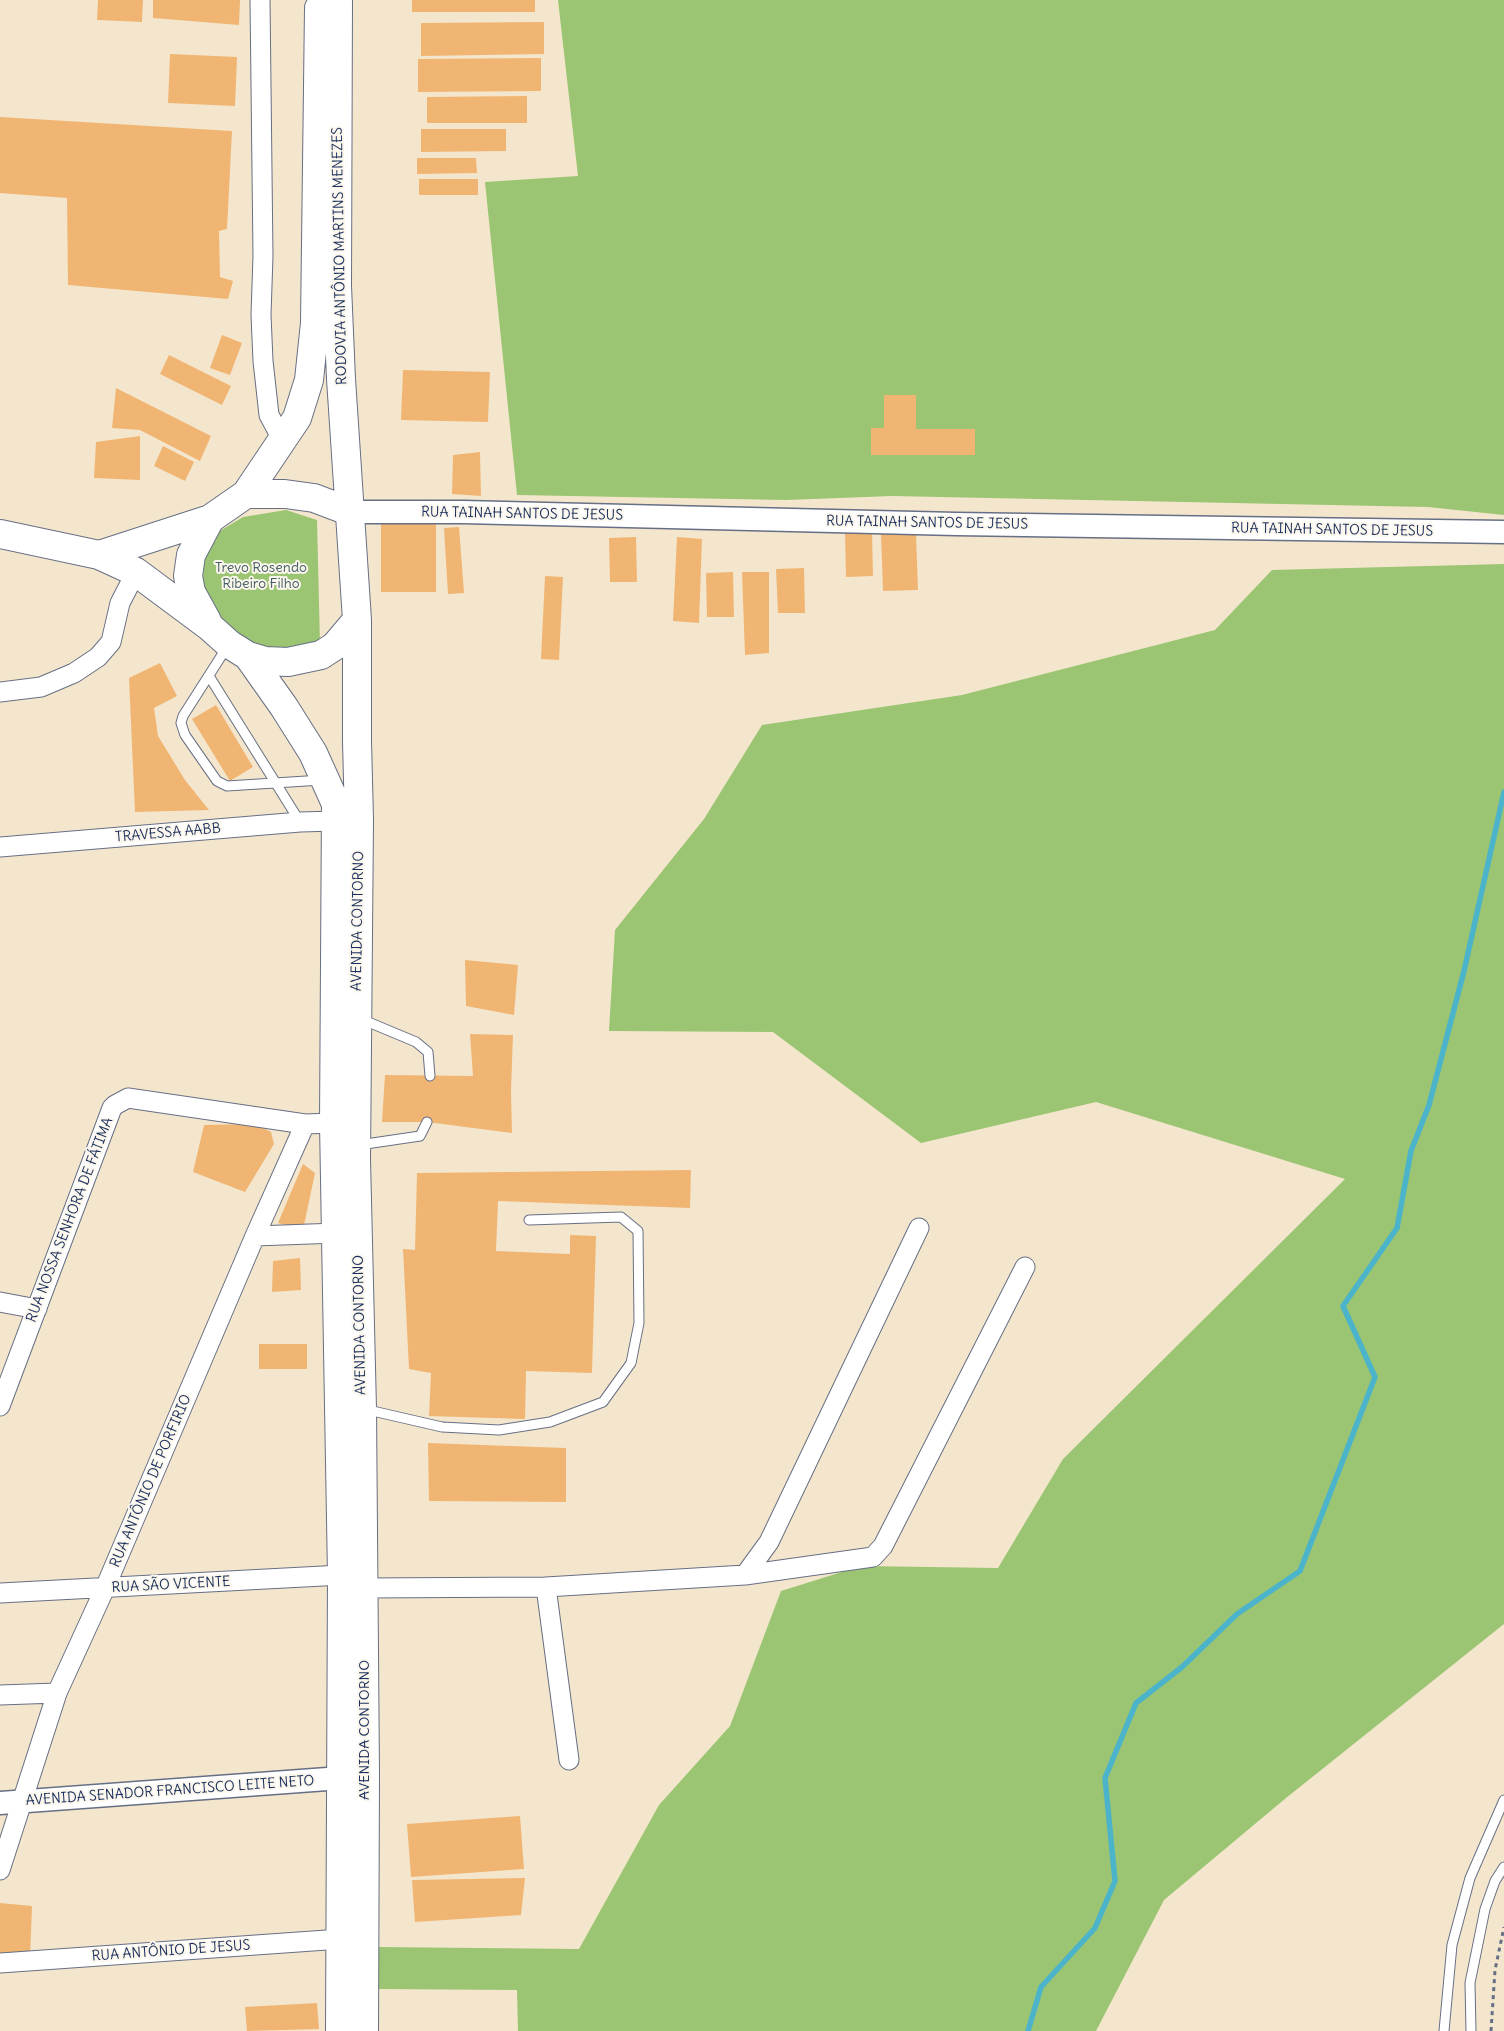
<!DOCTYPE html>
<meta charset="utf-8">
<style>
body{margin:0}
canvas{display:block;background:#f3e6cc}
</style>
<canvas width="1504" height="2031"></canvas>
<script>
const g = document.querySelector('canvas').getContext('2d');
g.lineJoin = 'round';
function fillPath(path, color) { g.fillStyle = color; g.fill(path, 'evenodd'); }
const shape = rows => new Path2D(rows.map(r => 'M' + r).join(''));
function strokePath(path, color, width, dash) { g.strokeStyle = color; g.lineWidth = width; g.lineCap = dash ? 'butt' : 'round'; g.setLineDash(dash || []); g.stroke(path); }
function write(font, color, halo, rows, align = 'center') {
  g.font = font + ' Delius,sans-serif'; g.lineWidth = 4; g.setLineDash([]); g.textBaseline = 'middle'; g.strokeStyle = halo; g.fillStyle = color; for (const [text, x, y, turn = 0] of rows) {
    g.save(); g.translate(x, y); g.rotate((+turn || 0) * Math.PI / 180); g.textAlign = isNaN(turn) ? turn : align; if (halo) g.strokeText(text, 0, 0); g.fillText(text, 0, 0); g.restore();
  }
}
const green = shape([
 [558,0,1504,0,1504,515,1428,507,892,496,786,500,517,495,485,182,578,176],
 [286,510,317,520,320,644,278,651,256,644,231,632,210,608,203,581,204,558,215,534,243,517],
 [1504,564,1504,1624,1286,1798,1164,1900,1096,2031,518,2031,517,1990,378,1989,378,1947,579,1949,659,1805,730,1726,781,1591,861,1566,998,1568,1063,1459,1345,1179,1096,1102,921,1143,773,1032,609,1031,615,930,704,819,762,725,962,695,1215,630,1272,570]
]);
const stream = shape([
 [1028,2031,1041,1987,1095,1928,1115,1881,1105,1778,1136,1703,1182,1667,1237,1614,1300,1571,1375,1377,1343,1306,1397,1228,1411,1151,1429,1105,1464,971,1504,792]
]);
const building = shape([
 [98,0,143,0,142,22,97,20],
 [153,0,240,0,239,25,153,18],
 [412,0,535,0,535,12,412,12],
 [544,22,544,54,421,56,421,23],
 [170,54,237,57,235,106,168,103],
 [541,58,541,91,418,92,418,59],
 [527,96,527,123,427,123,427,97],
 [0,117,232,131,227,229,219,231,220,277,233,281,228,299,68,285,67,198,0,193],
 [421,129,506,129,506,151,421,152],
 [417,158,476,158,477,173,417,174],
 [419,179,478,179,478,195,419,195],
 [222,335,242,343,230,375,210,368],
 [169,355,231,386,222,405,160,374],
 [403,370,490,372,488,422,401,420],
 [116,388,211,436,200,461,140,430,112,428],
 [884,395,916,395,916,429,975,429,975,455,871,455,871,428,884,428],
 [140,436,140,480,94,478,96,442],
 [163,446,194,462,185,481,154,466],
 [480,452,481,496,452,494,453,455],
 [381,524,436,524,436,592,381,592],
 [459,527,464,593,448,594,444,528],
 [872,531,873,576,846,577,845,532],
 [881,534,916,534,918,590,883,591],
 [636,537,637,582,610,582,609,538],
 [677,537,702,539,699,623,673,621],
 [804,568,805,613,778,613,776,569],
 [733,572,734,617,707,617,706,573],
 [742,572,769,572,769,653,745,655],
 [545,576,563,577,559,660,541,659],
 [160,663,177,696,154,708,158,736,185,780,209,810,135,812,129,678],
 [216,705,253,767,230,781,192,719],
 [465,960,518,965,514,1015,466,1006],
 [470,1034,513,1035,511,1091,512,1133,427,1122,382,1122,385,1075,473,1076],
 [255,1124,271,1132,274,1144,245,1192,193,1172,204,1125],
 [303,1164,315,1173,303,1230,278,1223],
 [691,1170,690,1208,498,1201,496,1251,570,1254,570,1235,596,1236,592,1373,526,1371,525,1419,429,1416,431,1373,409,1369,403,1249,415,1250,417,1173],
 [300,1258,301,1290,272,1292,273,1261],
 [259,1344,307,1344,307,1369,259,1369],
 [428,1443,566,1448,566,1502,429,1501],
 [520,1816,524,1869,411,1877,407,1824],
 [525,1878,521,1915,415,1922,412,1880],
 [0,1903,32,1906,30,1958,0,1957],
 [317,2003,319,2029,247,2031,245,2007]
]);
const path = shape([
 [1491,2031,1495,1970,1504,1927]
]);
const service = shape([
 [227,647,183,716,181,723,185,735,217,781,227,786,322,780],
 [209,676,300,822],
 [361,1019,416,1042,428,1052,430,1076],
 [359,1145,420,1136,427,1122],
 [364,1409,442,1427,499,1430,550,1422,603,1402,631,1363,639,1323,638,1231,621,1217,529,1220],
 [1444,2031,1452,1945,1470,1878,1504,1800],
 [1471,2031,1470,1983,1485,1909,1495,1881,1504,1867]
]);
const minor = shape([
 [260,0,263,256,261,315,263,361,269,415,283,441],
 [0,692,41,687,74,673,98,657,111,642,120,603,136,572],
 [0,847,300,822,336,821],
 [255,1236,338,1233],
 [0,1302,37,1309],
 [0,1406,112,1108,115,1105,128,1098,305,1124],
 [745,1575,769,1542,919,1228],
 [546,1587,569,1760],
 [364,1588,546,1587,745,1575,873,1557,883,1546,1025,1267],
 [0,1593,342,1575],
 [0,1695,57,1693],
 [0,1870,57,1693,105,1588,255,1236,305,1124,334,1123],
 [0,1963,341,1939]
]);
const tertiary = shape([
 [351,512,463,512,956,524,1504,532],
 [0,1803,341,1778]
]);
const primary = shape([
 [338,0,337,286,341,379,357,620,357,741,359,820,356,1159,362,1409,365,1775,364,2031],
 [246,494,297,418,309,380,315,323,319,8],
 [0,534,99,555,136,572,210,627,229,644,248,656,284,707,313,753,336,804,334,1123,342,1575,340,2031],
 [99,555,210,519],
 [207,621,191,592,188,576,191,555,210,519,246,494,285,494,314,498,351,512],
 [248,656,265,661,288,662,321,655,335,646,357,620]
]);
const streetNames = [
 ["RODOVIA ANTÔNIO MARTINS MENEZES",340,256,-91],
 ["RUA TAINAH SANTOS DE JESUS",522,514,1],
 ["RUA TAINAH SANTOS DE JESUS",927,523,1],
 ["RUA TAINAH SANTOS DE JESUS",1332,530,1],
 ["TRAVESSA AABB",168,833,-5],
 ["AVENIDA CONTORNO",358,921,-89],
 ["RUA NOSSA SENHORA DE FÁTIMA",70,1220,-69],
 ["AVENIDA CONTORNO",360,1325,-91],
 ["RUA ANTÔNIO DE PORFIRIO",151,1481,-67],
 ["RUA SÃO VICENTE",171,1585,-3],
 ["AVENIDA CONTORNO",365,1730,-90],
 ["AVENIDA SENADOR FRANCISCO LEITE NETO",170,1791,-4],
 ["RUA ANTÔNIO DE JESUS",171,1951,-4]
];
const parkNames = [
 ["Trevo Rosendo",261,568],
 ["Ribeiro Filho",261,584]
];
fillPath(green, '#9bc572');
strokePath(stream, '#4cb4ca', 5.5);
fillPath(building, '#f1b573');
strokePath(service, '#676f84', 11);
strokePath(minor, '#676f84', 21);
strokePath(tertiary, '#676f84', 25);
strokePath(primary, '#676f84', 30);
strokePath(path, '#676f84', 3, [4, 4]);
strokePath(service, '#fff', 9);
strokePath(minor, '#fff', 19);
strokePath(tertiary, '#fff', 22);
strokePath(primary, '#fff', 28);
write('14px', '#1b2f5e', '#fbf7ec', streetNames);
write('14px', '#415c64', '#fbf7ec', parkNames);
</script>
